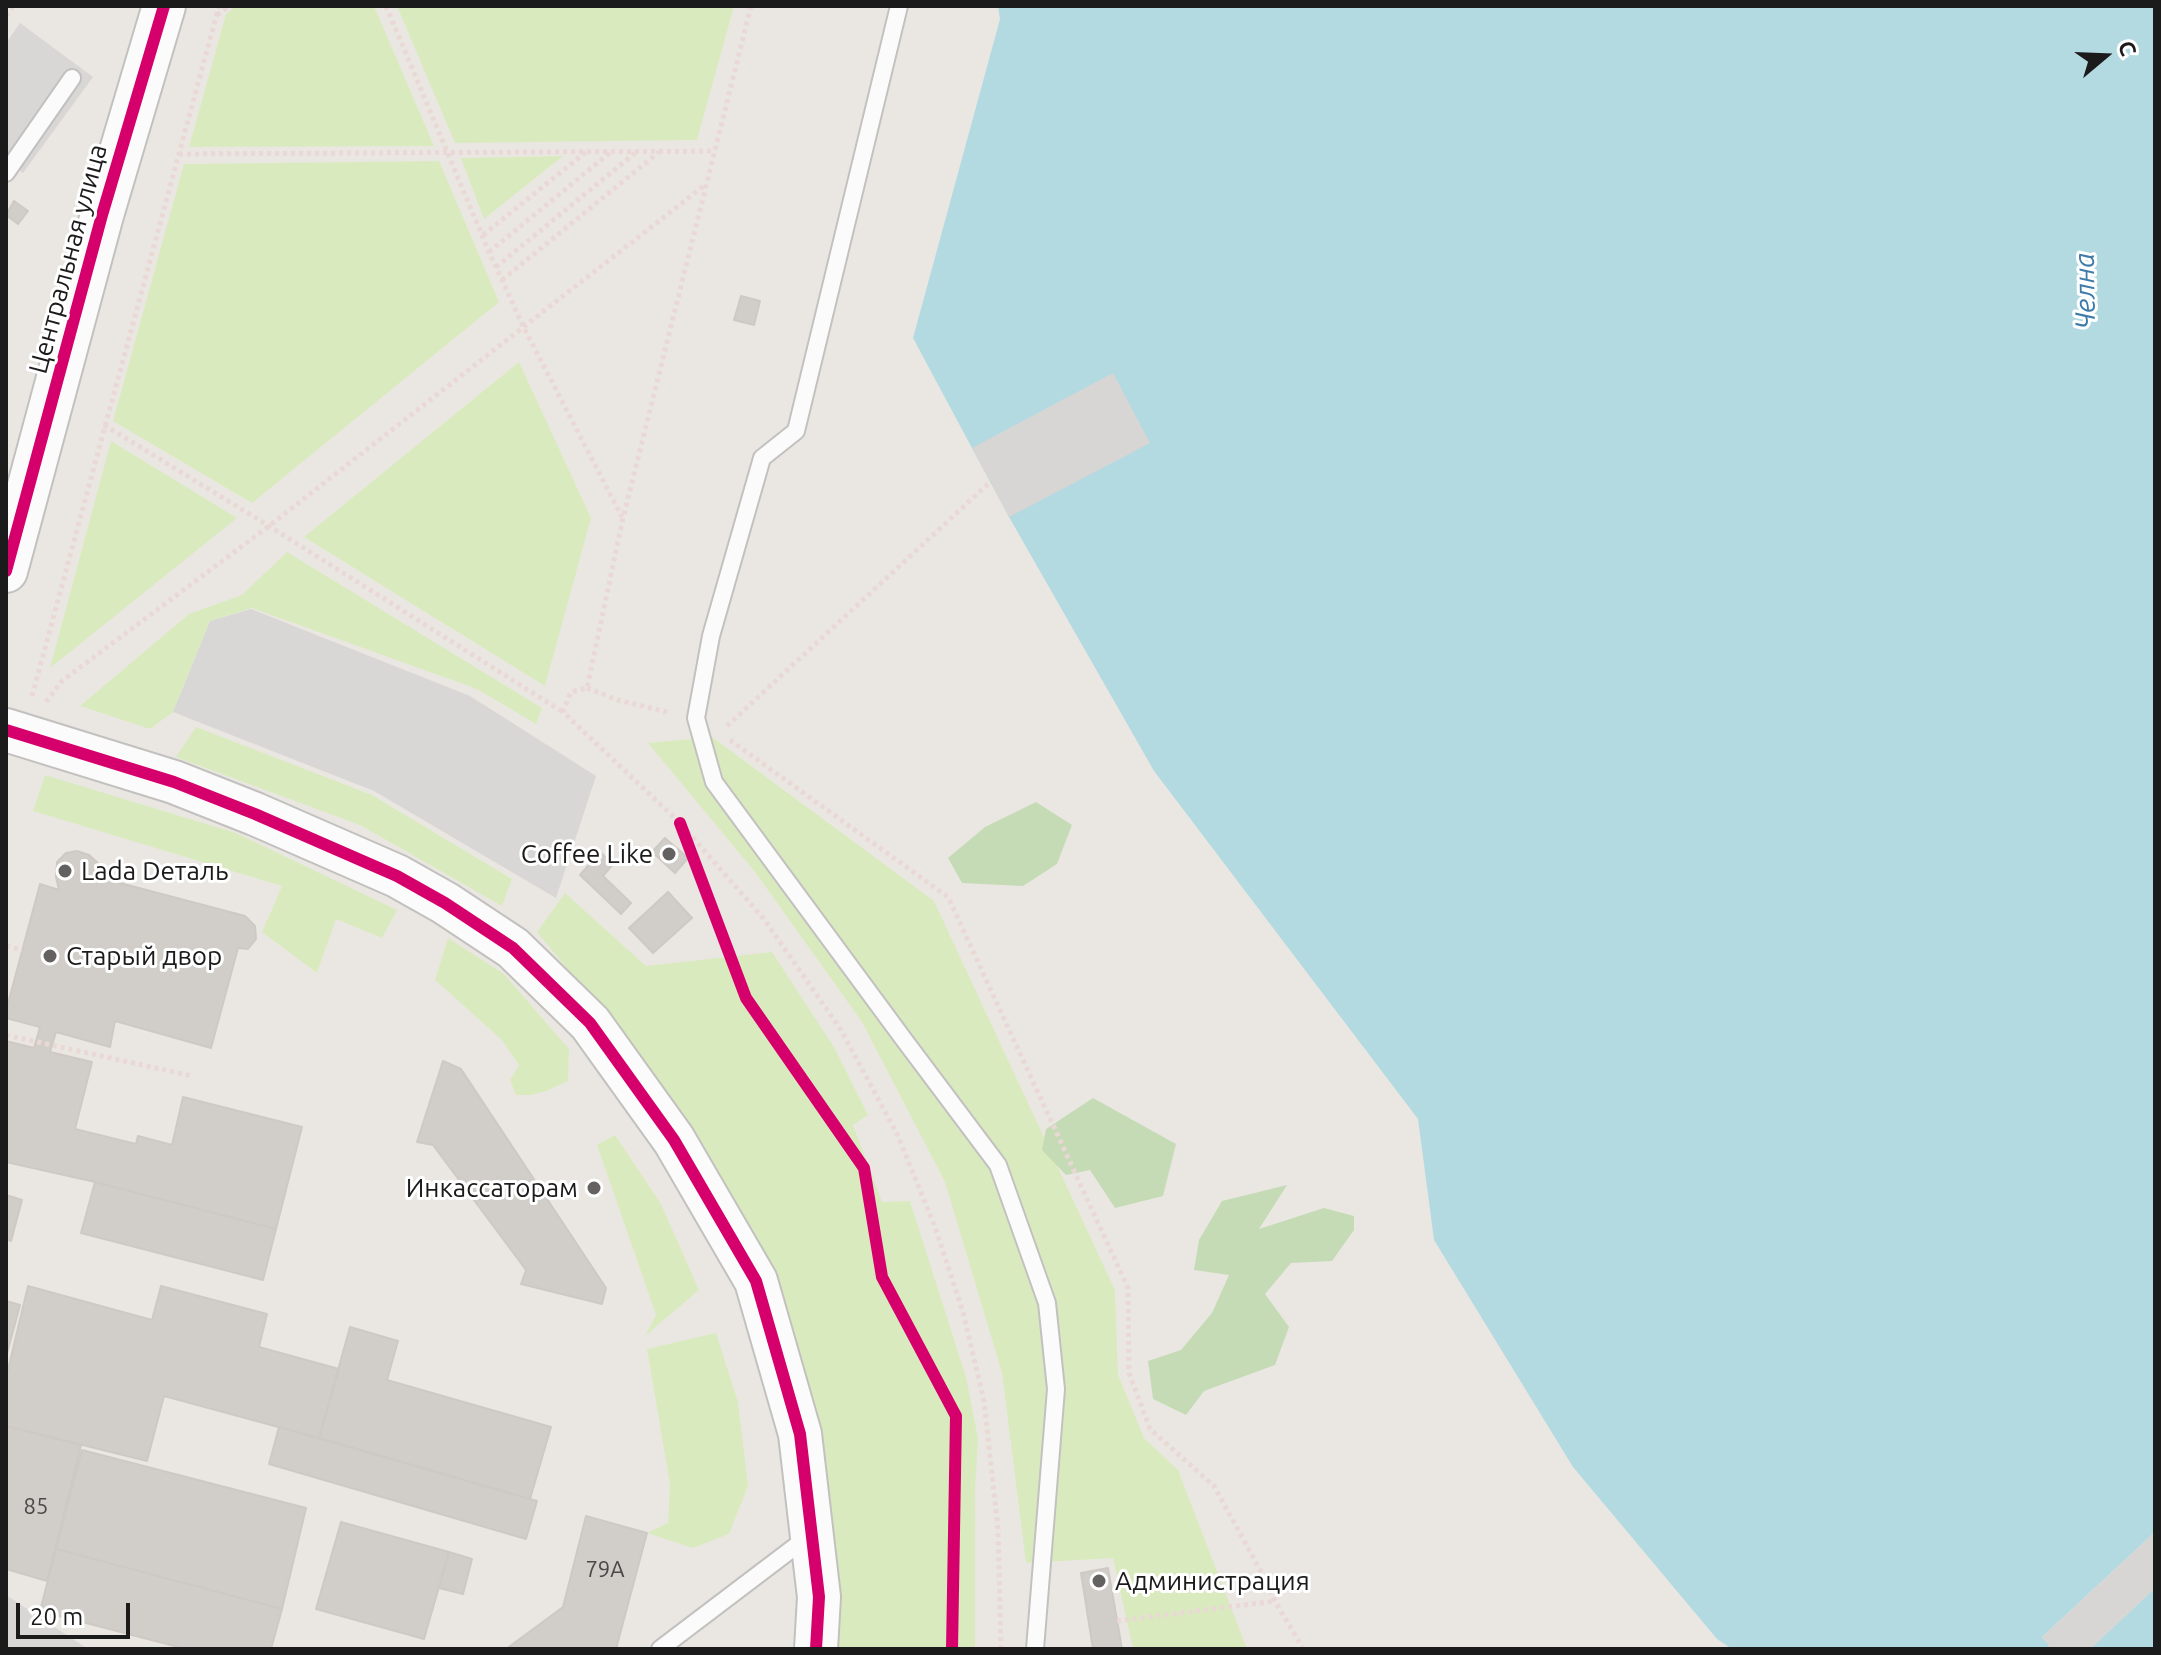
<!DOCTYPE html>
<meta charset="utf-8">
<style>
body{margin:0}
#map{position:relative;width:2161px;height:1655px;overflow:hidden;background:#eae7e2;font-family:Ubuntu,sans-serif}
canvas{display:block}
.frame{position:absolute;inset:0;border:8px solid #1b1b1b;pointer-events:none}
.north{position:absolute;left:2065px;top:16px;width:80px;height:80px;-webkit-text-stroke:6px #fff;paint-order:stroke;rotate:71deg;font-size:22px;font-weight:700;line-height:32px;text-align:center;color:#1b1b1b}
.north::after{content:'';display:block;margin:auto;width:28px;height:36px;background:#1b1b1b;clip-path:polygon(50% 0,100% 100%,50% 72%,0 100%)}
.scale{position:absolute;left:16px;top:1603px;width:114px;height:36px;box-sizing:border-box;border:4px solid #1b1b1b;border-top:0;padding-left:10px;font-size:24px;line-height:28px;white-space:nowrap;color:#1b1b1b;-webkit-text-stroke:6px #fff;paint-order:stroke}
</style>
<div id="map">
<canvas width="2161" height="1655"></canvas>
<div class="frame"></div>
<div class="north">С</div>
<div class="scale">20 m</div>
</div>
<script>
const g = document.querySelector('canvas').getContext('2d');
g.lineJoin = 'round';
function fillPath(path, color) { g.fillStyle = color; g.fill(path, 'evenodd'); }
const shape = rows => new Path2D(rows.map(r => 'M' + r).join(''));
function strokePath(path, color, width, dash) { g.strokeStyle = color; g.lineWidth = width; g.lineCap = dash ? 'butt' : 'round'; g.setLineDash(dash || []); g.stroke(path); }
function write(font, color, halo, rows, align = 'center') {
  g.font = font + ' Ubuntu,sans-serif'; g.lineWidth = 6; g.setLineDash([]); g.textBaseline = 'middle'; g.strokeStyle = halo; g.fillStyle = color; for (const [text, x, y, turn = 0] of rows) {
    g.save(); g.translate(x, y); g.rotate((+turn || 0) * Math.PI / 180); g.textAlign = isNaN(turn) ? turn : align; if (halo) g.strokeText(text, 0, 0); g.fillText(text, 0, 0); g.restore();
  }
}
const grass = shape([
 [236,6,374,6,434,146,189,147,226,14],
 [397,6,734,6,697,140,455,143],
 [563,156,484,219,461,158,462,158],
 [439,161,499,302,252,503,113,421,184,164],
 [519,362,591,518,545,686,304,537],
 [111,441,237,518,50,668],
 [287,552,542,708,536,724,477,689,252,608,210,621,173,712,150,729,80,706,189,614,242,595],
 [196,727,372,795,512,879,502,906,360,825,176,757],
 [712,737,934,901,1115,1290,1118,1375,1144,1438,1178,1470,1247,1649,1133,1649,1113,1558,1026,1563,1002,1373,945,1182,862,1022,755,872,648,743],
 [45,775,236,833,397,910,382,938,336,919,317,973,262,932,282,886,33,811],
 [565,893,646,966,772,952,834,1047,868,1115,853,1125,882,1202,910,1201,966,1377,978,1438,975,1491,975,1649,826,1649,804,1400,623,1037,537,932],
 [448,938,504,974,569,1049,568,1081,546,1091,531,1095,516,1095,510,1080,519,1065,502,1040,435,980],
 [615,1135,661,1204,699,1290,645,1336,656,1315,597,1145],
 [716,1333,738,1402,748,1486,729,1534,693,1548,647,1533,668,1523,670,1484,647,1349]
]);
const forest = shape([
 [1036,802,1072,825,1057,864,1023,886,962,883,948,858,985,827],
 [1093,1098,1176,1144,1163,1196,1115,1208,1090,1170,1066,1175,1042,1150,1046,1129],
 [1287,1185,1259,1229,1324,1208,1354,1216,1354,1230,1332,1261,1291,1263,1265,1294,1289,1327,1275,1365,1204,1391,1186,1415,1153,1399,1148,1361,1181,1350,1212,1313,1229,1275,1194,1270,1199,1240,1222,1201]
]);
const parking = shape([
 [20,23,93,77,23,173,6,160,6,43],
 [251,609,470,696,596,776,556,898,374,791,173,712,210,621],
 [6,1595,88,1649,12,1649,6,1645]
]);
const water = shape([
 [998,6,2155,6,2155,1532,2042,1637,2050,1646,2046,1649,1732,1649,1717,1639,1573,1467,1434,1240,1418,1119,1154,771,1009,517,913,338,1000,19],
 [2155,1588,2155,1649,2090,1649]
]);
const pier = shape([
 [1113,373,1150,443,1009,517,972,448],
 [2155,1532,2155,1588,2090,1649,2046,1649,2049,1645,2042,1637]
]);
const building = shape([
 [14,201,28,211,18,224,6,215,14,201],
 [741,296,760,301,754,325,734,320,741,296],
 [665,838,688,858,675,873,652,852,665,838],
 [77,851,89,855,100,865,101,878,245,916,255,926,256,939,248,949,238,948,211,1048,115,1021,110,1047,56,1032,50,1052,92,1062,75,1129,136,1144,138,1136,172,1145,183,1097,302,1127,276,1229,95,1182,6,1162,6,1041,34,1048,40,1027,6,1018,6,1011,40,884,59,890,56,877,57,862,66,853,77,851],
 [600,852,613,864,603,876,631,903,621,914,580,875,600,852],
 [668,892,692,918,653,953,629,928,668,892],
 [443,1061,461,1069,606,1288,602,1304,521,1284,526,1270,433,1145,417,1142,443,1061],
 [95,1182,276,1229,263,1280,81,1233,95,1182],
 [6,1195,22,1200,11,1241,6,1239,6,1195],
 [28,1286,152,1320,161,1286,267,1314,259,1347,339,1369,319,1438,164,1396,147,1461,6,1426,6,1378,28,1286],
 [6,1301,20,1305,6,1357,6,1301],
 [350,1327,398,1341,387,1380,551,1427,530,1499,319,1438,350,1327],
 [6,1426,81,1445,47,1581,6,1569,6,1426],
 [279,1427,537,1501,526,1539,269,1464,279,1427],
 [82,1450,306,1508,282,1609,56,1549,82,1450],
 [586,1516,647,1533,616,1649,506,1649,563,1607,586,1516],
 [341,1522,449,1552,424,1639,316,1609,341,1522],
 [56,1549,282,1609,271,1649,186,1649,40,1611,56,1549],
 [449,1552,472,1559,463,1594,439,1588,449,1552],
 [1108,1568,1122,1649,1093,1649,1081,1573,1108,1568]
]);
const path = shape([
 [386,6,489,252,523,326,622,517],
 [751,6,623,518,587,688,571,692,563,712,680,823,764,919,841,1030,897,1134,935,1227,963,1312,984,1401,998,1529,1001,1649],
 [217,15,229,6],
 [6,16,13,6],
 [179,154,714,151],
 [483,235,586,152],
 [489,252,612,151],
 [496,267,635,153],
 [502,280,659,152],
 [104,425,269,526,563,712],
 [587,688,618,700,671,713],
 [32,696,219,6],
 [46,702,62,681,269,526,705,185],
 [727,726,990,482],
 [730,740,948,897,1128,1288,1129,1373,1150,1429,1214,1486,1264,1577,1275,1601,1303,1649],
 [6,946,22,950],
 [6,1035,192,1076],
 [1117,1621,1275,1601]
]);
const service = shape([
 [899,6,796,431,762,458,711,636,696,718,714,782,902,1037,998,1165,1047,1303,1056,1389,1035,1649],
 [6,173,72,78],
 [660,1649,809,1536]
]);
const tertiary = shape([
 [6,571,102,215,164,6],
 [6,730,174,782,255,814,397,876,445,903,513,948,590,1023,674,1140,756,1281,800,1434,819,1597,816,1649]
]);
const cycleway = shape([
 [6,571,102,215,164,6],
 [6,730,174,782,255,814,397,876,445,903,513,948,590,1023,674,1140,756,1281,800,1434,819,1597,816,1649],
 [680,823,746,998,864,1168,882,1277,956,1416,952,1649]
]);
const markers = [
 [669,854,8,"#636261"],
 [65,871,8,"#636261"],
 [50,956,8,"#636261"],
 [594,1188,8,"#636261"],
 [1099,1581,8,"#636261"]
];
const numberNames = [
 ["85",36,1507],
 ["79А",605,1570]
];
const streetNames = [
 ["Центральная улица",68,259,-75]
];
const poiNames = [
 ["Coffee Like",653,854,"right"],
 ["Lada Dеталь",81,871],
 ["Старый двор",66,956],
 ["Инкассаторам",578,1188,"right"],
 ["Администрация",1115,1581]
];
const waterNames = [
 ["Челна",2085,291,-91]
];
fillPath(grass, '#d9ebbe');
fillPath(forest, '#c5dbb5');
fillPath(parking, '#d8d7d5');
fillPath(water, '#b3dae1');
fillPath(pier, '#d7d6d4');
fillPath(building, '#d1cdc9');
strokePath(building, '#cec9c4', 2);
strokePath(service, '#c2c1bf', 20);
strokePath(tertiary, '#c2c1bf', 46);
strokePath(path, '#ead8d6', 5, [4, 4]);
strokePath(service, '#fcfbfb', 16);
strokePath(tertiary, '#fcfbfb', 42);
strokePath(cycleway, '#d6006c', 12);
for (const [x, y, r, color] of markers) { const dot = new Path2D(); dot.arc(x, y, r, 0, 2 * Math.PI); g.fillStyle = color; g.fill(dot); strokePath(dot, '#fff', 3); }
write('22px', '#4a4848', null, numberNames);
write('26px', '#1b1b1b', '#fff', streetNames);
write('26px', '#1b1b1b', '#fff', poiNames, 'left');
write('italic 28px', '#3e7baa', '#fff', waterNames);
</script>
